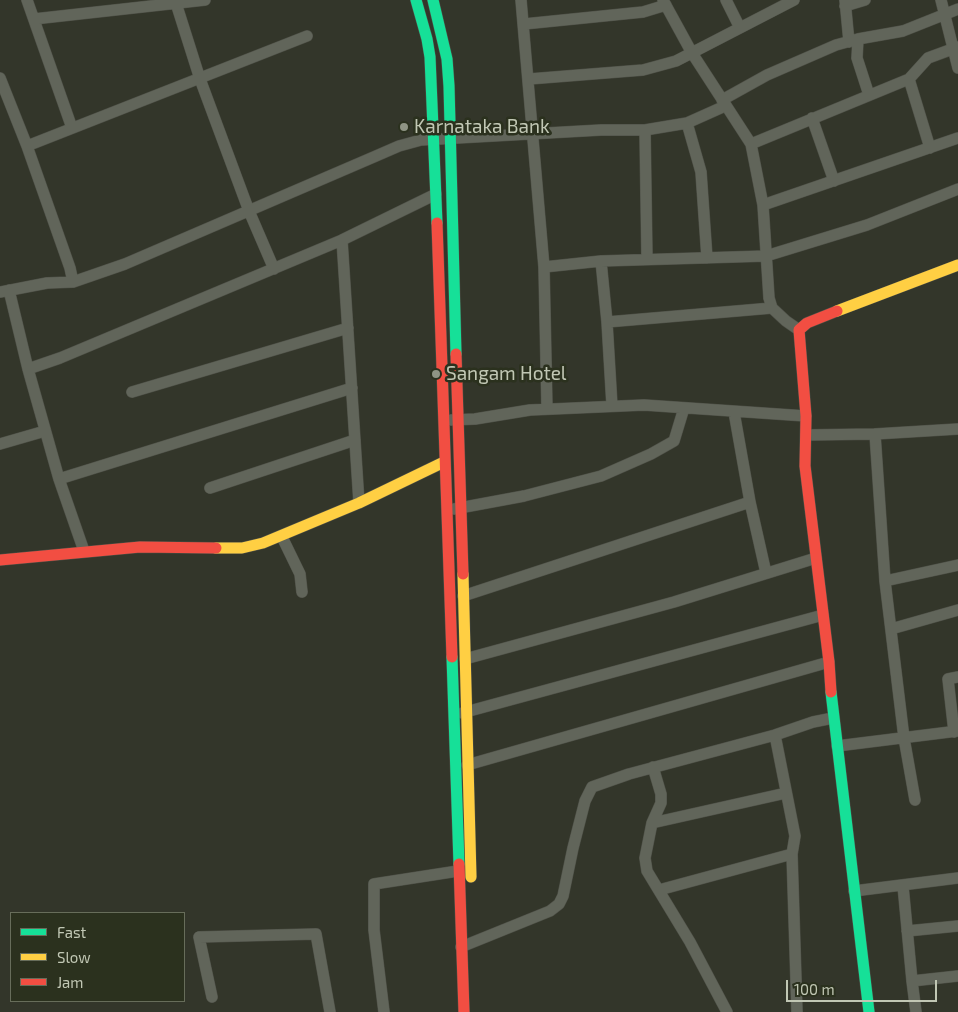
<!DOCTYPE html>
<style>
body{margin:0}
#map{position:relative;width:958px;height:1012px;overflow:hidden;background:#33362a;font-family:"Exo 2",sans-serif}
canvas{display:block}
.legend{position:absolute;left:10px;top:912px;width:175px;height:90px;box-sizing:border-box;background:#2b311e;border:1px solid #676d5a;margin:0;padding:6px 9px;list-style:none;font-size:15px;color:#c1c7b4}
.legend li{display:flex;align-items:center;gap:10px;height:25px}
.legend b{width:25px;border:1px solid #676d5a}
.scale{position:absolute;left:786px;top:980px;width:151px;height:22px;box-sizing:border-box;border:2px solid #c1c7b4;border-top:0;padding-left:6px;font-size:15px;line-height:18px;white-space:nowrap;color:#c1c7b4;-webkit-text-stroke:4px #2b311e;paint-order:stroke}
</style>
<div id="map">
<canvas width="958" height="1012"></canvas>
<ul class="legend">
<li><b style="height:6px;background:#16e098"></b>Fast</li>
<li><b style="height:6px;background:#ffcf43"></b>Slow</li>
<li><b style="height:6px;background:#f24e42"></b>Jam</li>
</ul>
<div class="scale">100 m</div>
</div>
<script>
const g = document.querySelector('canvas').getContext('2d');
g.lineJoin = 'round';
const shape = rows => new Path2D(rows.map(r => 'M' + r).join(''));
function strokePath(path, color, width, dash) { g.strokeStyle = color; g.lineWidth = width; g.lineCap = dash ? 'butt' : 'round'; g.setLineDash(dash || []); g.stroke(path); }
function write(font, color, halo, rows, align = 'center') {
  g.font = font + ' "Exo 2",sans-serif'; g.lineWidth = 5; g.setLineDash([]); g.textBaseline = 'middle'; g.strokeStyle = halo; g.fillStyle = color; for (const [text, x, y, turn = 0] of rows) {
    g.save(); g.translate(x, y); g.rotate((+turn || 0) * Math.PI / 180); g.textAlign = isNaN(turn) ? turn : align; if (halo) g.strokeText(text, 0, 0); g.fillText(text, 0, 0); g.restore();
  }
}
const street = shape([
 [27,0,72,128],
 [175,0,200,79,249,211,274,269],
 [521,0,544,267,547,409],
 [663,0,692,53,751,144,763,205,769,298,772,308,786,321,799,330],
 [726,0,740,28],
 [845,0,849,42],
 [941,0,958,68],
 [845,6,865,0],
 [34,19,205,0],
 [524,24,643,12,666,5],
 [858,39,857,58,869,95],
 [0,78,27,146,70,268,73,282],
 [529,79,643,70,676,61,794,0],
 [909,79,930,148],
 [722,100,767,75,836,45,858,39,903,31,958,9],
 [812,118,834,181],
 [687,123,701,172,707,258],
 [645,130,647,259],
 [751,144,909,79,928,58,958,47],
 [27,146,307,36],
 [763,205,958,138],
 [342,240,359,503],
 [601,261,607,322,612,406],
 [544,267,601,261,766,256,867,225,958,189],
 [9,290,28,369,59,479,84,551],
 [0,292,47,283,73,282,125,264,376,156,399,146,421,140,601,130,645,130,687,123,725,106],
 [607,322,772,308],
 [28,369,60,358,342,240,436,194],
 [132,392,348,328],
 [734,412,750,502,766,573],
 [451,420,475,419,530,410,644,405,806,416],
 [806,435,875,434],
 [0,444,45,431],
 [59,479,352,388],
 [210,488,355,440],
 [454,509,524,496,601,476,651,454,674,441,684,408],
 [282,537,300,574,302,592],
 [885,581,958,565],
 [463,596,750,502],
 [891,629,958,610],
 [465,659,674,602,816,558],
 [462,713,823,615],
 [954,732,948,679,958,677],
 [775,735,795,836,792,854,797,1012],
 [837,746,958,731],
 [467,765,829,662],
 [653,767,661,794,661,803,652,823,645,858,647,871,690,942,727,1012],
 [915,800,904,738,885,581,875,434,958,429],
 [652,823,786,793],
 [903,886,912,981,958,976],
 [659,890,792,854],
 [854,891,958,878],
 [907,931,958,926],
 [461,947,550,911,559,904,563,896,573,848,585,801,592,787,629,774,775,735,813,722,833,718],
 [912,981,916,1012],
 [212,997,199,937,316,934,330,1012],
 [384,1012,374,930,374,884,458,871]
]);
const fast = shape([
 [416,0,427,39,430,57,437,223],
 [433,0,447,59,449,86,456,354],
 [452,657,459,864],
 [831,692,869,1012]
]);
const slow = shape([
 [837,311,958,265],
 [216,548,242,548,263,543,359,503,444,462],
 [463,574,471,877]
]);
const jam = shape([
 [437,223,452,657],
 [456,354,463,574],
 [0,560,140,547,216,548],
 [831,692,829,662,805,466,806,416,799,330,807,323,837,311],
 [459,864,464,1012]
]);
const markers = [
 [404,127,5,"#8f9484"],
 [436,374,5,"#8f9484"]
];
const poiNames = [
 ["Karnataka Bank",414,127],
 ["Sangam Hotel",446,374]
];
strokePath(street, '#4f5148', 12);
strokePath(fast, '#4f5148', 12);
strokePath(slow, '#4f5148', 12);
strokePath(jam, '#4f5148', 12);
strokePath(street, '#61655a', 11);
strokePath(fast, '#16e098', 11);
strokePath(slow, '#ffcf43', 11);
strokePath(jam, '#f24e42', 11);
for (const [x, y, r, color] of markers) { const dot = new Path2D(); dot.arc(x, y, r, 0, 2 * Math.PI); g.fillStyle = color; g.fill(dot); strokePath(dot, '#2b311e', 2); }
write('19px', '#c1c7b4', '#2b311e', poiNames, 'left');
</script>
